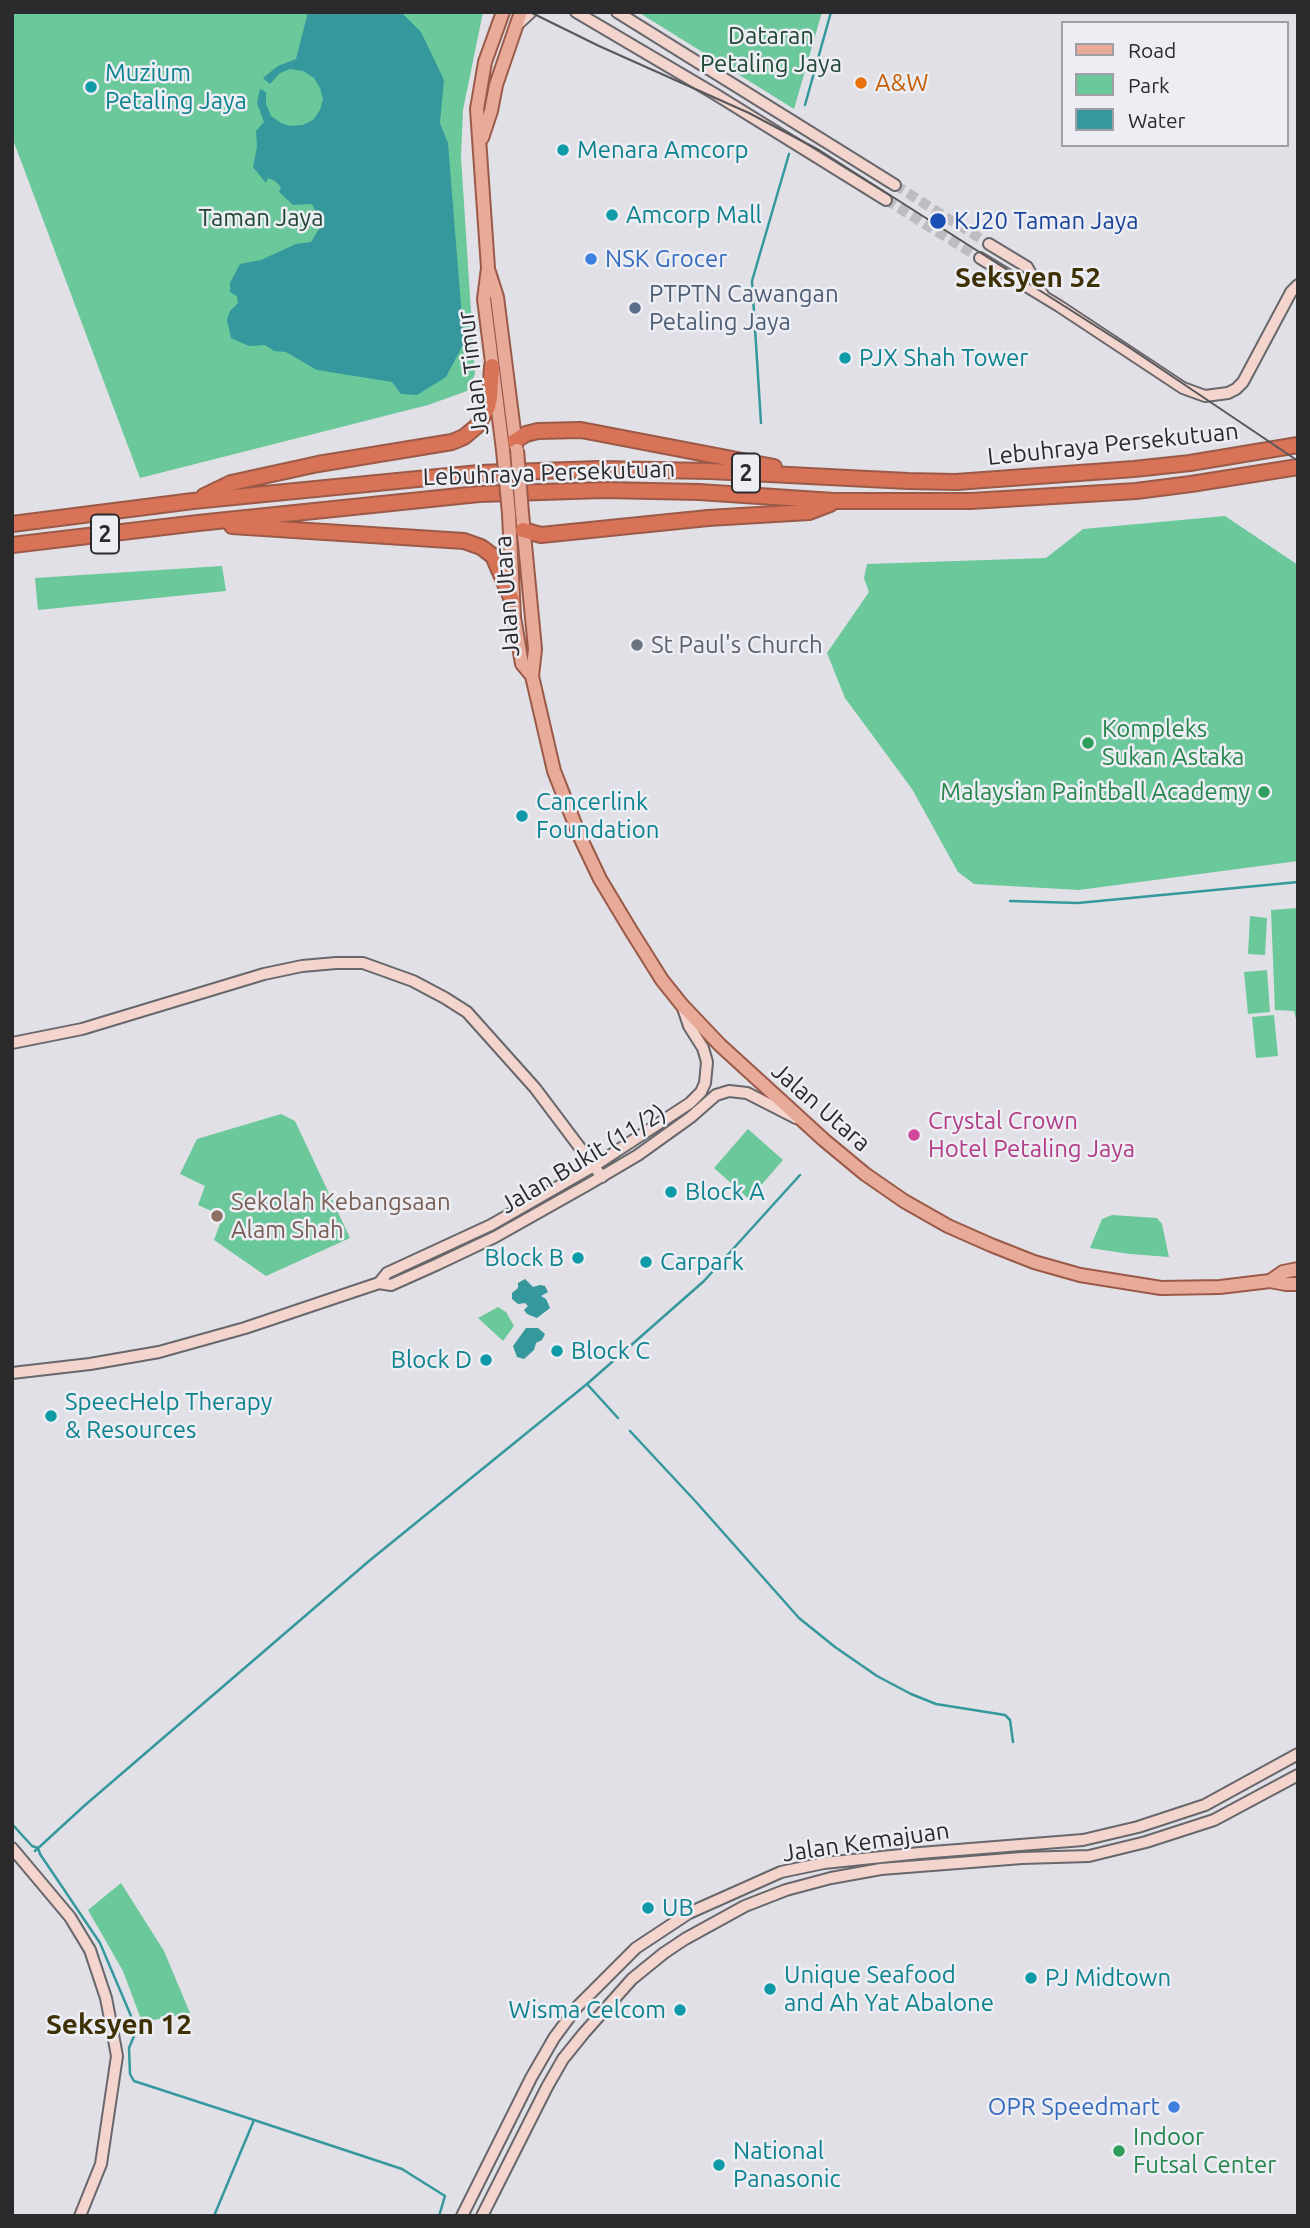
<!DOCTYPE html>
<style>
body{margin:0}
#map{position:relative;width:1310px;height:2228px;overflow:hidden;background:#e0e0e6;font-family:Ubuntu,sans-serif}
canvas{display:block}
.frame{position:absolute;inset:0;border:14px solid #2b2b2d;pointer-events:none}
.legend{position:absolute;left:1061px;top:21px;width:228px;height:126px;box-sizing:border-box;background:#ededf4;border:2px solid #9f9fa4;margin:0;padding:9px 12px;list-style:none;font-size:21px;color:#2b2b2d}
.legend li{display:flex;align-items:center;gap:14px;height:35px}
.legend b{width:35px;border:2px solid #9f9fa4}
</style>
<div id="map">
<canvas width="1310" height="2228"></canvas>
<div class="frame"></div>
<ul class="legend">
<li><b style="height:9px;background:#e8ab9a"></b>Road</li>
<li><b style="height:19px;background:#6ac89a"></b>Park</li>
<li><b style="height:19px;background:#35989c"></b>Water</li>
</ul>
</div>
<script>
const g = document.querySelector('canvas').getContext('2d');
g.lineJoin = 'round';
function fillPath(path, color) { g.fillStyle = color; g.fill(path, 'evenodd'); }
const shape = rows => new Path2D(rows.map(r => 'M' + r).join(''));
function strokePath(path, color, width, dash) { g.strokeStyle = color; g.lineWidth = width; g.lineCap = dash ? 'butt' : 'round'; g.setLineDash(dash || []); g.stroke(path); }
function write(font, color, halo, rows, align = 'center') {
  g.font = font + ' Ubuntu,sans-serif'; g.lineWidth = 5; g.setLineDash([]); g.textBaseline = 'middle'; g.strokeStyle = halo; g.fillStyle = color; for (const [text, x, y, turn = 0] of rows) {
    g.save(); g.translate(x, y); g.rotate((+turn || 0) * Math.PI / 180); g.textAlign = isNaN(turn) ? turn : align; if (halo) g.strokeText(text, 0, 0); g.fillText(text, 0, 0); g.restore();
  }
}
const green = shape([
 [12,12,483,12,463,110,461,157,475,374,467,391,428,405,140,478,12,137],
 [638,12,822,12,794,109],
 [1225,516,1298,565,1298,861,1079,890,974,884,958,872,912,789,845,698,827,653,869,592,864,578,867,564,1046,558,1083,529],
 [222,566,226,591,38,610,35,578],
 [1298,908,1298,1027,1294,1011,1275,1010,1271,910],
 [1250,916,1267,918,1265,955,1248,954],
 [1267,970,1270,1012,1248,1014,1244,972],
 [1274,1015,1278,1056,1256,1058,1252,1017],
 [281,1114,295,1121,350,1238,266,1276,214,1240,223,1216,198,1205,205,1186,180,1174,197,1139],
 [748,1129,783,1160,749,1199,714,1168],
 [1112,1215,1157,1218,1162,1224,1169,1257,1130,1254,1090,1248,1102,1219],
 [498,1307,506,1312,514,1326,503,1341,478,1318],
 [121,1883,164,1951,190,2013,142,2022,123,1971,88,1910]
]);
const water = shape([
 [308,12,401,12,421,32,444,80,440,123,448,143,464,343,446,377,417,395,401,394,392,382,317,370,286,352,274,351,265,345,249,346,231,338,227,320,230,311,238,303,237,296,230,292,230,283,240,264,261,260,296,244,311,242,319,229,318,216,312,204,293,205,279,192,281,187,275,181,268,178,266,183,253,167,257,147,256,131,264,122,257,103,260,89,266,92,266,104,271,116,281,123,290,126,303,125,313,120,320,110,323,99,320,88,314,78,303,71,290,69,280,73,270,84,263,78,278,66,296,59],
 [525,1279,533,1287,540,1285,545,1286,548,1292,541,1296,546,1299,550,1308,537,1318,527,1314,524,1310,528,1306,525,1303,518,1304,512,1299,512,1293,518,1288,518,1283],
 [526,1328,538,1328,545,1334,542,1340,536,1343,534,1350,524,1359,517,1357,513,1346]
]);
const stream = shape([
 [805,105,831,12],
 [761,423,752,281,789,154],
 [1010,901,1078,903,1298,882],
 [587,1384,618,1418],
 [630,1431,697,1503,799,1618,835,1647,877,1676,911,1694,936,1704,1005,1715,1010,1720,1013,1742],
 [12,1824,32,1846,38,1848,40,1854,100,1943,131,2016],
 [35,1851,84,1806,369,1561,587,1384,704,1281,800,1175],
 [134,2036,129,2048,130,2074,134,2081,254,2120,214,2216],
 [254,2120,402,2169,445,2196,439,2216]
]);
const secondaryTunnel = shape([
 [895,185,989,244],
 [886,200,980,258]
]);
const secondary = shape([
 [576,12,715,94,886,200],
 [617,12,895,185],
 [516,26,531,12],
 [989,244,1027,267,1043,295],
 [980,258,1059,306,1183,388,1205,396,1228,393,1236,389,1243,382,1291,292,1298,285],
 [12,1043,82,1029,264,974,302,966,336,963,363,963,413,981,445,998,467,1012,535,1088,602,1177],
 [379,1283,387,1273,491,1225,594,1166,690,1103,701,1092,705,1083,707,1062,703,1048,689,1026,683,1008],
 [12,1373,90,1364,159,1352,245,1328,379,1283,391,1285,438,1264,495,1237,589,1184,638,1155,691,1117,716,1095,729,1091,747,1093,796,1118],
 [12,1848,70,1917,90,1950,106,1998,112,2029,117,2056,101,2164,80,2216],
 [462,2216,531,2078,554,2038,577,2007,636,1948,689,1913,781,1872,824,1863,920,1853,1083,1840,1138,1827,1205,1805,1298,1754],
 [482,2216,547,2087,563,2059,584,2033,632,1979,664,1953,685,1939,745,1906,786,1890,831,1878,881,1869,1022,1858,1089,1856,1146,1842,1214,1820,1298,1775]
]);
const primary = shape([
 [503,12,485,62,477,109,488,268,484,299,503,450],
 [482,138,491,111,496,85,521,12],
 [489,272,497,297,516,447],
 [522,513,535,649,532,676,554,771,580,837,600,879,630,929,662,980,682,1005,720,1045,824,1140,865,1174,904,1201,948,1226,991,1245,1034,1262,1080,1275,1161,1288,1220,1287,1270,1281,1283,1272,1298,1269],
 [509,514,514,617,522,664,532,676],
 [1270,1281,1286,1284,1298,1284]
]);
const highway = shape([
 [515,441,526,434,538,431,581,430,774,467],
 [204,496,231,483,318,464,452,442,464,437,477,426,488,407,490,398,492,366],
 [12,524,193,501,479,473,599,469,710,471,908,481,956,482,1134,469,1190,463,1298,445],
 [232,526,464,541,481,547,493,556,512,600],
 [523,530,541,535,708,518,809,512,830,504],
 [12,545,198,523,479,494,604,490,699,492,834,501,971,501,1136,491,1191,484,1298,467]
]);
const tram = shape([
 [530,12,599,46,749,113,819,150,1127,346,1298,461]
]);
const primaryBridge = shape([
 [503,450,509,514],
 [517,450,522,513]
]);
const markers = [
 [861,83,7,"#e8710a"],
 [91,87,7,"#0f9aa8"],
 [563,150,7,"#0f9aa8"],
 [612,215,7,"#0f9aa8"],
 [938,221,9,"#1a4fb4"],
 [591,259,7,"#3f7fe0"],
 [635,308,7,"#5c6f8a"],
 [845,358,7,"#0f9aa8"],
 [637,645,7,"#6b7280"],
 [1088,743,7,"#2e9e5b"],
 [1264,792,7,"#2e9e5b"],
 [522,816,7,"#0f9aa8"],
 [914,1135,7,"#d1479c"],
 [671,1192,7,"#0f9aa8"],
 [217,1216,7,"#8d6e63"],
 [578,1258,7,"#0f9aa8"],
 [646,1262,7,"#0f9aa8"],
 [557,1351,7,"#0f9aa8"],
 [486,1360,7,"#0f9aa8"],
 [51,1416,7,"#0f9aa8"],
 [648,1908,7,"#0f9aa8"],
 [1031,1978,7,"#0f9aa8"],
 [770,1989,7,"#0f9aa8"],
 [680,2010,7,"#0f9aa8"],
 [1174,2107,7,"#3f7fe0"],
 [1119,2151,7,"#2e9e5b"],
 [719,2165,7,"#0f9aa8"]
];
const shields = [
 [746,473,28],
 [105,534,28]
];
const shieldNames = [
 ["2",746,473],
 ["2",105,534]
];
const parkNames = [
 ["Dataran",771,36],
 ["Petaling Jaya",771,64],
 ["Taman Jaya",261,218]
];
const cultureNames = [
 ["Muzium",105,73],
 ["Petaling Jaya",105,101],
 ["Menara Amcorp",577,150],
 ["Amcorp Mall",626,215],
 ["PJX Shah Tower",859,358],
 ["Cancerlink",536,802],
 ["Foundation",536,830],
 ["Block A",685,1192],
 ["Block B",564,1258,"right"],
 ["Carpark",660,1262],
 ["Block C",571,1351],
 ["Block D",472,1360,"right"],
 ["SpeecHelp Therapy",65,1402],
 ["& Resources",65,1430],
 ["UB",662,1908],
 ["Unique Seafood",784,1975],
 ["and Ah Yat Abalone",784,2003],
 ["PJ Midtown",1045,1978],
 ["Wisma Celcom",666,2010,"right"],
 ["National",733,2151],
 ["Panasonic",733,2179]
];
const foodNames = [
 ["A&W",875,83]
];
const transitNames = [
 ["KJ20 Taman Jaya",954,221]
];
const shopNames = [
 ["NSK Grocer",605,259],
 ["OPR Speedmart",1160,2107,"right"]
];
const serviceNames = [
 ["PTPTN Cawangan",649,294],
 ["Petaling Jaya",649,322]
];
const streetNames = [
 ["Jalan Timur",473,373,-97],
 ["Lebuhraya Persekutuan",1113,444,-6],
 ["Lebuhraya Persekutuan",549,473,-2],
 ["Jalan Utara",507,596,-94],
 ["Jalan Utara",821,1107,41],
 ["Jalan Bukit (11/2)",583,1159,-31],
 ["Jalan Kemajuan",866,1842,-8]
];
const worshipNames = [
 ["St Paul's Church",651,645]
];
const leisureNames = [
 ["Kompleks",1102,729],
 ["Sukan Astaka",1102,757],
 ["Malaysian Paintball Academy",1250,792,"right"],
 ["Indoor",1133,2137],
 ["Futsal Center",1133,2165]
];
const hotelNames = [
 ["Crystal Crown",928,1121],
 ["Hotel Petaling Jaya",928,1149]
];
const educationNames = [
 ["Sekolah Kebangsaan",231,1202],
 ["Alam Shah",231,1230]
];
const quarterNames = [
 ["Seksyen 52",1028,278],
 ["Seksyen 12",119,2025]
];
fillPath(green, '#6ac89a');
fillPath(water, '#35989c');
strokePath(stream, '#35989c', 2.5);
strokePath(secondaryTunnel, '#bcbcc1', 10, [10, 5]);
strokePath(secondary, '#67676c', 14);
strokePath(primary, '#9b5a48', 16);
strokePath(highway, '#9b5a48', 18);
strokePath(secondary, '#f3d5cd', 10);
strokePath(primary, '#e8ab9a', 12);
strokePath(highway, '#d87357', 14);
strokePath(tram, '#57575a', 2);
strokePath(primaryBridge, '#9b5a48', 16, []);
strokePath(primaryBridge, '#e8ab9a', 12);
for (const [x, y, r, color] of markers) { const dot = new Path2D(); dot.arc(x, y, r, 0, 2 * Math.PI); g.fillStyle = color; g.fill(dot); strokePath(dot, '#ededf4', 2.5); }
for (const [x, y, w] of shields) { const box = new Path2D(); box.roundRect(x - w / 2, y - 19.5, w, 39, 5); g.fillStyle = '#ededf4'; g.fill(box); strokePath(box, '#2b2b2d', 2); }
write('bold 23px', '#2b2b2d', null, shieldNames);
write('24px', '#1f4734', '#ededf4', parkNames);
write('24px', '#0d838f', '#ededf4', cultureNames, 'left');
write('24px', '#c56008', '#ededf4', foodNames, 'left');
write('24px', '#164399', '#ededf4', transitNames, 'left');
write('24px', '#366cbe', '#ededf4', shopNames, 'left');
write('24px', '#4e5e75', '#ededf4', serviceNames, 'left');
write('24px', '#2b2b2d', '#ededf4', streetNames);
write('24px', '#5b616d', '#ededf4', worshipNames, 'left');
write('24px', '#27864d', '#ededf4', leisureNames, 'left');
write('24px', '#b23c85', '#ededf4', hotelNames, 'left');
write('24px', '#785e54', '#ededf4', educationNames, 'left');
write('bold 28px', '#3f3106', '#ededf4', quarterNames);
</script>
